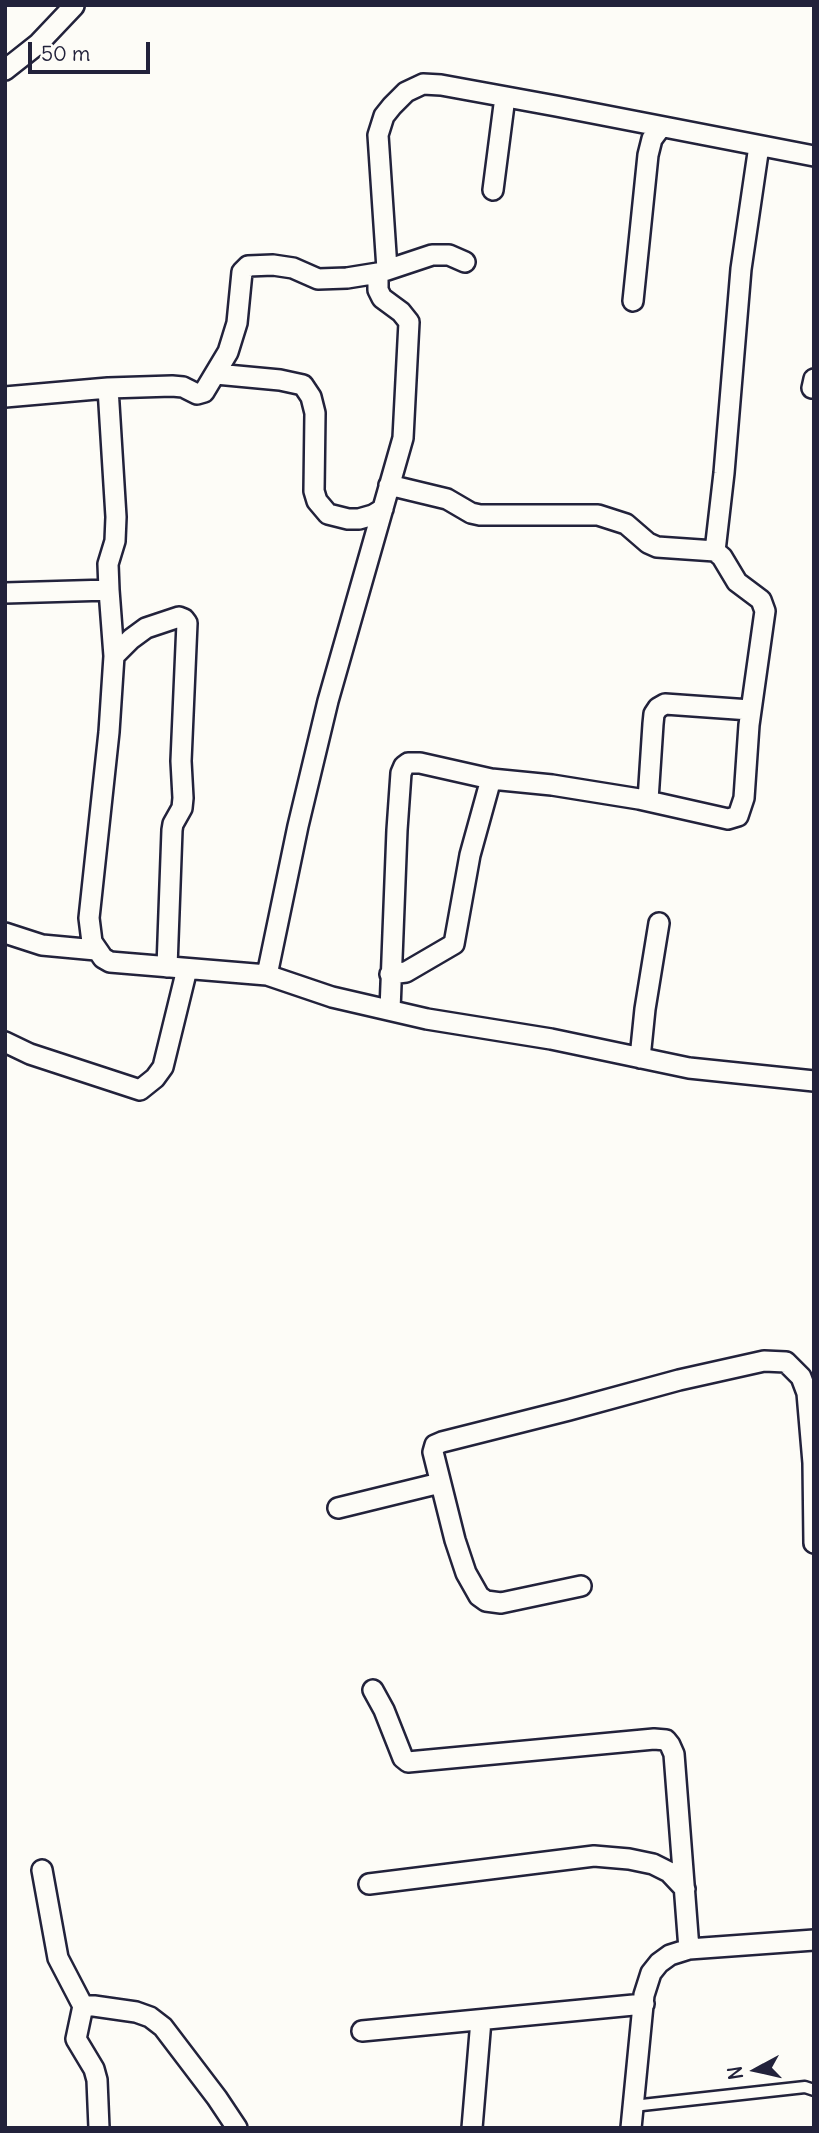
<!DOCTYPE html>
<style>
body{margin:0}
#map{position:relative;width:819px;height:2133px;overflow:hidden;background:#fdfcf7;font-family:Delius,sans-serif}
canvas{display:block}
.frame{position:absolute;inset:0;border:7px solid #22223b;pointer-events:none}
.north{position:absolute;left:721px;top:2035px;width:70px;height:70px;-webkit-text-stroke:5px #fdfcf7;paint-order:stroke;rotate:262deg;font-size:19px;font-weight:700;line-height:28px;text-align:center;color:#22223b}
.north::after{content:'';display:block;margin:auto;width:24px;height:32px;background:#22223b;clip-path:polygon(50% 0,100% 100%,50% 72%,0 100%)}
.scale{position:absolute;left:28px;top:42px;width:122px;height:32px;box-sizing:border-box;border:4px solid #22223b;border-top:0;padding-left:9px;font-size:21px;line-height:24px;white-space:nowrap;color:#22223b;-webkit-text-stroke:5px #fdfcf7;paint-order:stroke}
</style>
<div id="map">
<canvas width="819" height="2133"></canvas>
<div class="frame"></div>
<div class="north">N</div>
<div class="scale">50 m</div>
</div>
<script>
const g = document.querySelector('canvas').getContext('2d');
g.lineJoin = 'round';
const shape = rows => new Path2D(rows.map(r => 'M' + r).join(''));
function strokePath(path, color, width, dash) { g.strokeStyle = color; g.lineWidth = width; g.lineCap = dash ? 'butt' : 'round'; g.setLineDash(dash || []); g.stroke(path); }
const service = shape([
 [633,2106,805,2087,814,2090]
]);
const minor = shape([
 [5,70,38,44,74,6],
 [493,190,505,97],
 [387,269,378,135,384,116,392,106,406,92,423,84,441,85,556,106,814,156],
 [378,273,432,255,449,255,465,262],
 [633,301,648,155,652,139,661,127],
 [216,374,280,380,303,385,311,397,315,413,314,491,317,501,328,514,348,519,359,519,373,515,383,509],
 [108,388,172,386,183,387,197,394,204,392,228,352,237,323,242,272,248,266,273,265,293,268,318,279,347,278,378,273,378,290,382,298,401,312,409,322,403,438,328,701,298,826,267,975,332,997,427,1019,551,1039,689,1068,814,1081],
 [812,388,814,379],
 [5,397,108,388,116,517,115,541,108,564,109,590,5,593],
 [389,485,447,499,471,513,480,515,598,515,626,524,648,543,657,547,715,551],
 [109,590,114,656,109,732,89,918,92,942,103,958,110,962,267,975],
 [114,656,131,639,146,628,179,617,184,619,187,623,181,761,183,798,182,808,173,824,172,830,167,967],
 [648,800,653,724,654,714,658,708,665,704,750,710],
 [5,933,42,945,96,950],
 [390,974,406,972,454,944,470,855,491,779,552,785,639,799,728,819,738,816,744,798,749,725,765,611,761,600,737,582,722,557,715,551,724,473,741,269,759,146],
 [390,1010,397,830,401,773,404,766,408,763,420,763,491,779],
 [5,1042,30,1054,140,1090,155,1078,163,1067,187,969],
 [640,1058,645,1009,659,923],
 [338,1508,440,1483],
 [581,1586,501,1603,486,1601,479,1596,466,1573,455,1540,433,1452,435,1445,442,1442,569,1410,679,1380,764,1361,786,1362,801,1377,807,1393,813,1463,814,1543],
 [373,1690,384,1710,403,1758,408,1762,654,1739,666,1740,670,1745,674,1754,689,1949],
 [42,1870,58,1958,83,2006,76,2039,94,2069,97,2080,99,2128],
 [369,1884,594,1856,629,1859,653,1864,669,1872,685,1889],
 [83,2006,94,2006,136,2012,150,2017,163,2027,217,2098,237,2128],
 [362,2031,644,2004],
 [472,2128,481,2020],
 [631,2128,644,1995,651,1973,659,1963,670,1955,689,1949,814,1940]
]);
strokePath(service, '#22223b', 15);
strokePath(minor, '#22223b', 24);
strokePath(service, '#fdfcf7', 10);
strokePath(minor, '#fdfcf7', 19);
</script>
